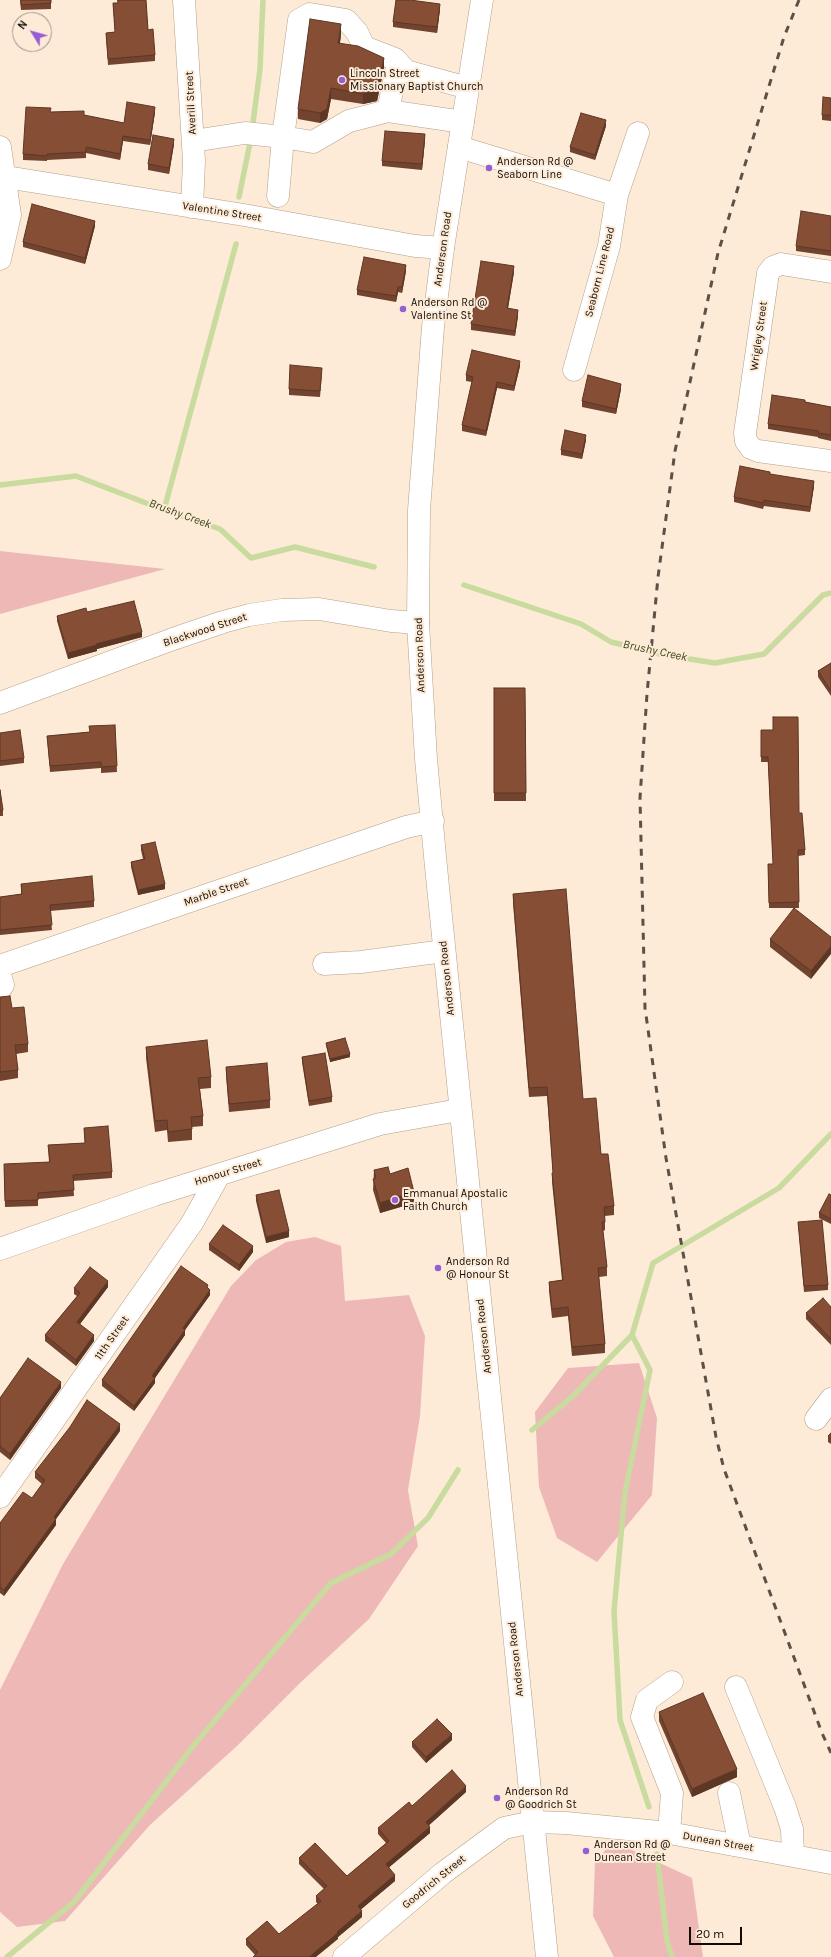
<!DOCTYPE html>
<style>
body{margin:0}
#map{position:relative;width:831px;height:1957px;overflow:hidden;background:#fdebd7;font-family:Karla,sans-serif}
canvas{display:block}
.north{position:absolute;left:12px;top:12px;width:40px;height:40px;box-sizing:border-box;background:#fdebd7;border:1px solid #9f9183;border-radius:50%;rotate:307deg;font-size:11px;font-weight:700;line-height:16px;text-align:center;color:#120b04}
.north::after{content:'';display:block;margin:auto;width:14px;height:18px;background:#955ed6;clip-path:polygon(50% 0,100% 100%,50% 72%,0 100%)}
.scale{position:absolute;left:689px;top:1927px;width:53px;height:18px;box-sizing:border-box;border:2px solid #120b04;border-top:0;padding-left:5px;font-size:12px;line-height:14px;white-space:nowrap;color:#120b04;-webkit-text-stroke:3px #fdebd7;paint-order:stroke}
</style>
<div id="map">
<canvas width="831" height="1957"></canvas>
<div class="north">N</div>
<div class="scale">20 m</div>
</div>
<script>
const g = document.querySelector('canvas').getContext('2d');
g.lineJoin = 'round';
function fillPath(path, color) { g.fillStyle = color; g.fill(path, 'evenodd'); }
const shape = rows => new Path2D(rows.map(r => 'M' + r).join(''));
function strokePath(path, color, width, dash) { g.strokeStyle = color; g.lineWidth = width; g.lineCap = dash ? 'butt' : 'round'; g.setLineDash(dash || []); g.stroke(path); }
function write(font, color, halo, rows, align = 'center') {
  g.font = font + ' Karla,sans-serif'; g.lineWidth = 4; g.setLineDash([]); g.textBaseline = 'middle'; g.strokeStyle = halo; g.fillStyle = color; for (const [text, x, y, turn = 0] of rows) {
    g.save(); g.translate(x, y); g.rotate((+turn || 0) * Math.PI / 180); g.textAlign = isNaN(turn) ? turn : align; if (halo) g.strokeText(text, 0, 0); g.fillText(text, 0, 0); g.restore();
  }
}
const green = shape([
 [0,551,165,569,0,614],
 [315,1237,341,1246,345,1301,409,1295,425,1336,420,1416,408,1490,418,1546,369,1619,300,1683,237,1746,150,1825,65,1921,17,1927,0,1912,0,1690,63,1564,231,1286,256,1260,286,1242],
 [639,1363,657,1418,652,1495,597,1562,557,1538,539,1487,535,1412,568,1368],
 [613,1841,692,1878,703,1957,614,1957,593,1916,595,1862]
]);
const stream = shape([
 [253,123,260,69,263,0],
 [239,197,250,143],
 [0,485,76,476,164,510,220,529,251,558,295,547,374,567],
 [164,510,236,244],
 [464,585,581,624,611,642,664,655,715,663,764,654,823,595,831,593],
 [632,1335,650,1370,625,1492,614,1611,620,1720,649,1807],
 [532,1430,572,1397,632,1335,653,1263,779,1188,831,1134],
 [657,1854,667,1941,672,1957],
 [7,1957,74,1902,194,1745,331,1583,391,1554,428,1518,458,1470]
]);
const minor = shape([
 [184,0,194,161,192,207],
 [388,111,398,63],
 [463,122,388,111,349,121,313,142,283,137,299,20,310,14,346,20,357,32,364,47,395,59,406,71,468,88],
 [193,141,245,133,283,137,278,196],
 [0,147,10,215,0,259],
 [459,147,617,195,609,246,574,370],
 [0,176,244,215,415,246,443,248],
 [617,195,638,133],
 [831,272,781,264,773,267,768,273,745,433,746,441,751,448,758,451,831,461],
 [0,703,173,639,223,622,249,615,282,610,319,609,391,621,418,623],
 [324,964,361,962,444,951],
 [0,966,406,827,433,821],
 [0,975,3,985,0,989],
 [0,1249,154,1195,380,1124,459,1110],
 [816,1419,831,1399],
 [0,1497,192,1223,219,1175],
 [736,1687,785,1807,792,1829,793,1856],
 [729,1793,740,1846],
 [669,1833,672,1793,642,1717,647,1700,672,1682],
 [344,1957,443,1873,504,1828,533,1822,566,1823,669,1833,831,1863]
]);
const major = shape([
 [482,0,443,248,433,327,419,510,418,623,426,759,436,867,547,1957]
]);
const rail = shape([
 [799,0,784,37,718,253,675,451,658,577,647,694,640,798,645,1008,666,1158,716,1437,724,1469,822,1733,831,1753]
]);
const wall = shape([
 [20,0,51,0,51,9,21,10],
 [117,0,146,0,148,30,155,55,155,61,108,65,106,33,115,32,113,3,118,3],
 [440,9,437,33,393,27,393,22],
 [341,35,340,43,384,68,377,101,363,104,331,99,327,119,320,123,298,119,298,109],
 [831,98,831,121,822,120,822,115],
 [51,112,84,115,124,123,155,112,150,145,123,141,120,160,86,153,86,158,47,160,47,161,23,160,23,154],
 [606,126,595,160,570,152,570,147],
 [425,140,422,170,382,166,382,161],
 [174,144,169,174,148,170,148,164],
 [831,216,831,256,796,251,796,246],
 [95,226,85,264,23,247,23,242],
 [406,271,402,293,398,292,396,302,357,295,357,290],
 [514,272,508,308,518,316,515,336,471,330,471,324],
 [520,366,514,391,497,388,486,436,462,431,462,425,472,382,466,381,466,375],
 [322,373,320,397,289,395,289,389],
 [621,389,616,414,582,407,582,401],
 [805,402,831,407,831,441,818,438,818,437,768,429,768,424],
 [586,440,582,459,561,455,561,450],
 [770,474,814,486,810,512,764,506,763,509,734,502,734,497],
 [87,612,142,637,97,649,97,651,68,659,57,621,57,616],
 [831,663,831,696,818,677,818,671],
 [494,688,525,688,526,801,494,801],
 [115,725,117,772,101,773,101,768,50,772,47,736,89,732],
 [761,730,773,730,799,813,805,850,805,855,798,856,799,908,769,908,768,864,773,864,768,762,761,762],
 [0,733,24,758,24,763,0,766],
 [0,790,3,810,3,816,0,816],
 [141,845,165,889,138,895,131,867,131,862,143,859,141,850],
 [21,884,94,901,94,907,50,911,52,930,0,935,0,897,21,894],
 [513,894,583,1099,601,1154,614,1206,614,1215,605,1216,605,1230,603,1231,607,1267,607,1276,599,1277,605,1344,605,1353,572,1356,568,1316,552,1318,549,1291,549,1282,562,1280,552,1182,552,1173,553,1173,547,1096,529,1097,513,903],
 [831,937,811,979,770,947,770,939],
 [0,997,12,1008,28,1044,28,1052,16,1054,18,1070,18,1078,0,1081],
 [326,1043,350,1057,330,1062,326,1045],
 [146,1047,211,1077,211,1088,200,1089,203,1116,203,1126,192,1127,192,1140,168,1142,167,1130,155,1132,146,1058],
 [302,1057,332,1097,332,1102,309,1106,302,1062],
 [226,1067,270,1100,270,1108,229,1112,226,1075],
 [84,1128,112,1172,112,1178,73,1181,74,1196,38,1199,38,1206,5,1207,4,1169,49,1162,48,1145,85,1143],
 [374,1170,390,1174,414,1203,380,1213,373,1190],
 [256,1195,289,1237,266,1243,256,1201],
 [831,1195,831,1224,819,1218,819,1213],
 [798,1222,828,1285,828,1290,804,1292],
 [209,1244,253,1252,239,1271,209,1250],
 [108,1287,80,1324,94,1341,76,1366,45,1341,45,1335,77,1296,74,1294,74,1288],
 [208,1288,210,1295,185,1330,185,1335,155,1378,155,1383,134,1411,102,1386,102,1380],
 [831,1307,831,1345,806,1319,806,1313],
 [61,1388,10,1460,0,1452,0,1398],
 [120,1431,56,1519,56,1525,4,1596,0,1593,0,1523,32,1498,42,1484,35,1478,35,1472],
 [831,1433,831,1444,828,1442,828,1436],
 [659,1712,737,1777,692,1797,659,1721],
 [452,1740,426,1763,412,1747,412,1742],
 [466,1792,429,1825,430,1833,389,1867,395,1881,361,1909,362,1917,338,1937,338,1939,255,1955,246,1945,246,1939,279,1934,318,1904,316,1902,316,1896,324,1889,299,1864,299,1858,347,1876,386,1843,378,1834,378,1828,412,1806]
]);
const shadedWall = shape([
 [440,4,440,9,437,33,437,27],
 [341,24,341,35,338,54,338,43],
 [384,58,384,68,377,101,363,104,363,94],
 [331,88,331,99,327,119,320,123,320,113],
 [155,107,155,112,150,145,150,140],
 [606,120,606,126,595,160,595,155],
 [425,134,425,140,422,170,422,164],
 [123,136,123,141,120,160,120,154],
 [174,139,174,144,169,174,169,168],
 [95,221,95,226,85,264,85,258],
 [406,265,406,271,402,293,402,287],
 [514,266,514,272,507,314,507,308],
 [398,287,398,292,396,302,396,296],
 [518,310,518,316,515,336,515,331],
 [520,361,520,366,514,391,514,386],
 [497,382,497,388,486,436,486,431],
 [621,384,621,389,616,414,616,409],
 [586,435,586,440,582,459,582,454],
 [814,481,814,486,810,512,810,507],
 [142,632,142,637,97,649,97,651,68,659,68,653,96,644],
 [165,884,165,889,138,895,138,890],
 [831,946,831,954,811,979,811,971],
 [350,1054,350,1057,330,1062,330,1059],
 [414,1192,414,1203,380,1213,380,1203],
 [289,1231,289,1237,266,1243,266,1237],
 [253,1246,253,1252,239,1271,239,1265],
 [108,1281,108,1287,77,1328,77,1322],
 [210,1290,210,1295,185,1330,185,1335,155,1378,155,1383,134,1411,134,1406,152,1376,183,1328],
 [94,1335,94,1341,76,1366,76,1360],
 [61,1382,61,1388,10,1460,10,1454],
 [120,1424,120,1431,56,1519,56,1525,4,1596,4,1590,54,1517],
 [452,1734,452,1740,426,1763,426,1757],
 [737,1769,737,1777,692,1797,692,1789],
 [466,1786,466,1792,426,1828,426,1822],
 [430,1827,430,1833,386,1870,386,1864],
 [395,1875,395,1881,358,1912,358,1906],
 [362,1911,362,1917,338,1937,338,1939,316,1957,309,1957,337,1932]
]);
const building = shape([
 [21,0,51,0,51,3,21,5,21,0],
 [118,0,146,0,148,30,153,29,155,55,108,59,106,33,115,32,113,3,118,3,118,0],
 [396,0,410,0,440,4,437,27,393,22,396,0],
 [310,19,341,24,338,43,358,46,384,58,377,90,363,94,331,88,327,109,320,113,298,109,310,19],
 [823,97,831,98,831,115,822,115,823,97],
 [127,102,155,107,150,140,123,136,120,154,86,147,86,152,47,154,47,156,23,154,26,107,51,108,50,112,84,111,84,115,124,123,127,102],
 [581,113,606,120,595,155,570,147,581,113],
 [385,131,425,134,422,164,382,161,385,131],
 [153,135,174,139,169,168,148,164,153,135],
 [32,204,95,221,85,258,23,242,32,204],
 [801,211,831,216,831,251,796,246,801,211],
 [364,257,406,265,402,287,398,287,396,296,357,290,364,257],
 [481,261,514,266,507,308,518,310,515,331,471,324,481,261],
 [472,350,520,361,514,386,497,382,486,431,462,425,473,377,466,375,472,350],
 [290,365,322,368,320,391,289,389,290,365],
 [588,375,621,384,616,409,582,401,588,375],
 [772,395,805,400,805,402,831,407,831,435,818,433,819,431,768,424,772,395],
 [565,430,586,435,582,454,561,450,565,430],
 [740,466,770,472,770,474,814,481,810,507,764,500,763,503,734,497,740,466],
 [134,601,142,632,96,644,97,645,68,653,57,616,86,608,87,612,134,601],
 [831,663,831,691,818,671,831,663],
 [494,688,525,688,526,793,494,793,494,688],
 [773,717,798,717,799,813,802,813,805,850,798,850,799,902,769,903,768,864,773,864,768,757,761,757,761,730,773,730,773,717],
 [115,725,117,766,101,767,101,762,50,766,47,736,90,732,89,726,115,725],
 [20,730,24,758,0,761,0,733,20,730],
 [0,790,3,810,0,811,0,790],
 [155,842,165,884,138,890,131,862,145,859,141,845,155,842],
 [92,876,94,901,50,905,52,925,0,930,0,897,22,894,21,884,92,876],
 [566,889,583,1099,596,1098,601,1154,608,1154,614,1206,604,1207,605,1222,602,1222,607,1267,598,1268,605,1344,572,1347,568,1307,552,1309,549,1282,563,1280,552,1173,553,1173,547,1087,529,1088,513,894,566,889],
 [794,908,831,937,831,946,811,971,770,939,794,908],
 [10,996,12,1008,24,1007,28,1044,15,1045,18,1070,0,1072,0,997,10,996],
 [345,1038,350,1054,330,1059,326,1043,345,1038],
 [207,1040,211,1077,198,1078,203,1116,191,1117,192,1129,168,1132,167,1120,155,1121,146,1047,207,1040],
 [325,1053,332,1097,309,1101,302,1057,325,1053],
 [267,1063,270,1100,229,1104,226,1067,267,1063],
 [108,1126,112,1172,73,1175,74,1190,38,1193,38,1200,5,1201,4,1164,50,1162,48,1145,85,1143,84,1128,108,1126],
 [388,1167,390,1174,408,1168,414,1192,380,1203,373,1179,376,1178,374,1170,388,1167],
 [279,1190,289,1231,266,1237,256,1195,279,1190],
 [829,1194,831,1195,831,1219,819,1213,829,1194],
 [822,1220,828,1285,804,1286,798,1222,822,1220],
 [223,1225,253,1246,239,1265,209,1244,223,1225],
 [181,1266,208,1285,207,1287,210,1290,183,1328,185,1330,152,1376,155,1378,134,1406,102,1380,181,1266],
 [90,1267,108,1281,77,1322,94,1335,76,1360,45,1335,80,1293,74,1288,90,1267],
 [823,1298,831,1307,831,1339,806,1313,823,1298],
 [28,1358,61,1382,10,1454,0,1446,0,1398,28,1358],
 [87,1400,120,1424,54,1517,56,1519,4,1590,0,1587,0,1523,23,1492,32,1498,45,1480,35,1472,70,1427,87,1400],
 [831,1433,831,1439,828,1436,831,1433],
 [703,1693,737,1769,692,1789,659,1712,703,1693],
 [437,1719,452,1734,426,1757,412,1742,437,1719],
 [452,1770,466,1786,426,1822,430,1827,386,1864,395,1875,358,1906,362,1911,337,1932,338,1933,309,1957,253,1957,258,1952,246,1939,267,1921,279,1934,321,1901,316,1896,327,1886,299,1858,315,1843,347,1876,389,1841,378,1828,409,1802,412,1806,452,1770]
]);
const markers = [
 [342,80,4,"#955ed6"],
 [489,168,4,"#955ed6"],
 [403,309,4,"#955ed6"],
 [395,1200,4,"#955ed6"],
 [438,1268,4,"#955ed6"],
 [497,1798,4,"#955ed6"],
 [586,1851,4,"#955ed6"]
];
const poiNames = [
 ["Lincoln Street",350,74],
 ["Missionary Baptist Church",350,87],
 ["Anderson Rd @",497,162],
 ["Seaborn Line",497,175],
 ["Anderson Rd @",411,303],
 ["Valentine St",411,316],
 ["Emmanual Apostalic",403,1194],
 ["Faith Church",403,1207],
 ["Anderson Rd",446,1262],
 ["@ Honour St",446,1275],
 ["Anderson Rd",505,1792],
 ["@ Goodrich St",505,1805],
 ["Anderson Rd @",594,1845],
 ["Dunean Street",594,1858]
];
const streetNames = [
 ["Averill Street",191,103,-93],
 ["Valentine Street",222,212,9],
 ["Anderson Road",443,249,-82],
 ["Seaborn Line Road",600,272,-76],
 ["Wrigley Street",759,336,-82],
 ["Blackwood Street",205,630,-18],
 ["Anderson Road",420,655,-92],
 ["Marble Street",216,892,-19],
 ["Anderson Road",447,978,-96],
 ["Honour Street",228,1172,-17],
 ["Anderson Road",484,1336,-96],
 ["11th Street",112,1338,-55],
 ["Anderson Road",516,1659,-96],
 ["Dunean Street",718,1842,10],
 ["Goodrich Street",434,1882,-39]
];
const waterNames = [
 ["Brushy Creek",180,514,20],
 ["Brushy Creek",655,651,12]
];
fillPath(green, '#eeb8b7');
strokePath(stream, '#c9db9e', 5.5);
strokePath(minor, '#b49f87', 23);
strokePath(major, '#b49f87', 23);
strokePath(minor, '#fff', 22);
strokePath(major, '#fff', 22);
strokePath(rail, '#5b5146', 3, [7, 7]);
fillPath(wall, '#72432e');
fillPath(shadedWall, '#5d3725');
fillPath(building, '#854e35');
strokePath(building, '#5d3725', 1);
for (const [x, y, r, color] of markers) { const dot = new Path2D(); dot.arc(x, y, r, 0, 2 * Math.PI); g.fillStyle = color; g.fill(dot); strokePath(dot, '#fdebd7', 1.5); }
write('11px', '#120b04', '#fdebd7', poiNames, 'left');
write('11px', '#120b04', '#fdebd7', streetNames);
write('italic 12px', '#394417', '#fdebd7', waterNames);
</script>
